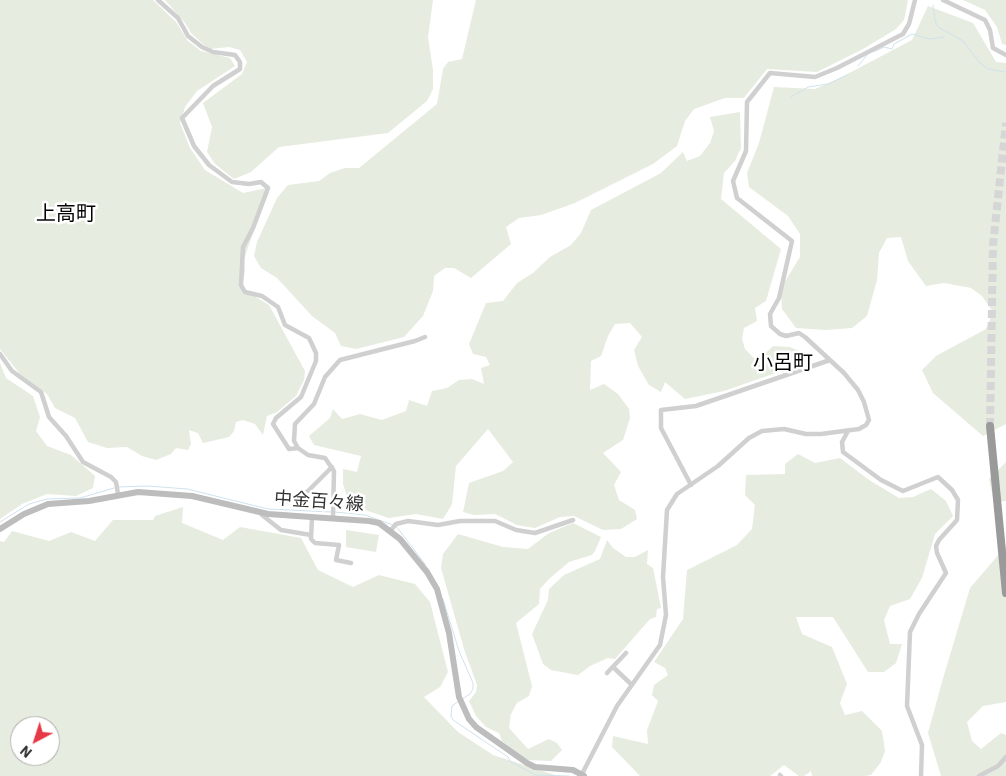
<!DOCTYPE html>
<meta charset="utf-8">
<style>
body{margin:0}
#map{position:relative;width:1006px;height:776px;overflow:hidden;background:#fff;font-family:"IBM Plex Sans",sans-serif}
canvas{display:block}
.north{position:absolute;left:10px;top:716px;width:50px;height:50px;box-sizing:border-box;background:#fff;border:1px solid #adadad;border-radius:50%;rotate:220deg;font-size:14px;font-weight:700;line-height:20px;text-align:center;color:#333}
.north::after{content:'';display:block;margin:auto;width:18px;height:22px;background:#e63946;clip-path:polygon(50% 0,100% 100%,50% 72%,0 100%)}
</style>
<div id="map">
<canvas width="1006" height="776"></canvas>
<div class="north">N</div>
</div>
<script>
const g = document.querySelector('canvas').getContext('2d');
g.lineJoin = 'round';
function fillPath(path, color) { g.fillStyle = color; g.fill(path, 'evenodd'); }
const shape = rows => new Path2D(rows.map(r => 'M' + r).join(''));
function strokePath(path, color, width, dash) { g.strokeStyle = color; g.lineWidth = width; g.lineCap = dash ? 'butt' : 'round'; g.setLineDash(dash || []); g.stroke(path); }
function write(font, color, halo, rows, align = 'center') {
  g.font = font + ' "IBM Plex Sans","Noto Sans JP",sans-serif'; g.lineWidth = 5; g.setLineDash([]); g.textBaseline = 'middle'; g.strokeStyle = halo; g.fillStyle = color; for (const [text, x, y, turn = 0] of rows) {
    g.save(); g.translate(x, y); g.rotate((+turn || 0) * Math.PI / 180); g.textAlign = isNaN(turn) ? turn : align; if (halo) g.strokeText(text, 0, 0); g.fillText(text, 0, 0); g.restore();
  }
}
const green = shape([
 [0,0,153,0,176,22,188,41,201,51,230,58,235,66,197,91,185,107,180,123,190,148,205,170,243,193,267,188,269,192,248,247,244,260,245,272,241,288,269,305,305,371,304,380,296,396,277,412,267,416,263,435,255,424,243,420,236,422,234,431,229,437,203,443,198,433,189,430,191,444,188,450,176,448,171,454,156,460,142,456,127,447,107,448,88,442,75,418,55,408,47,394,20,374,0,349],
 [165,0,433,0,428,37,433,70,433,89,427,101,388,133,279,147,251,172,234,179,215,164,207,152,212,127,203,103,242,74,247,62,240,50,229,47,210,49,203,44,191,33,185,23],
 [476,0,908,0,904,20,896,29,863,49,817,72,767,69,744,98,725,98,694,109,685,121,677,146,653,164,575,203,541,215,519,218,506,227,511,244,471,278,454,268,445,268,434,276,433,291,423,316,404,337,356,349,341,346,335,333,312,316,277,278,261,268,254,256,257,242,277,198,288,185,319,181,330,173,345,168,359,168,437,104,443,69,448,62,462,59],
 [963,0,1006,0,1006,45,1002,44,997,27,985,10],
 [928,6,973,23,996,62,1006,63,1006,424,983,436,933,393,922,370,936,356,986,329,993,312,982,296,971,288,944,283,926,286,908,261,901,237,887,238,879,253,877,280,867,316,852,328,826,330,796,328,782,309,781,288,800,257,800,234,788,216,749,187,747,173,759,143,774,87,815,89,836,80,912,40],
 [740,112,741,148,735,161,724,173,721,199,781,249,766,301,755,308,757,321,744,328,742,339,745,349,757,361,773,346,790,347,806,354,810,361,724,391,685,399,665,382,661,392,649,385,638,366,634,350,642,337,630,323,615,324,608,336,601,356,591,361,590,390,604,384,618,394,629,409,630,418,623,440,603,453,621,472,614,485,619,500,635,510,637,519,621,529,603,530,574,516,560,517,535,528,528,527,517,525,495,514,474,515,463,512,469,483,503,471,513,462,488,429,456,466,452,504,443,519,416,514,389,518,353,506,347,497,343,484,343,469,357,472,361,456,314,445,309,436,330,418,333,409,342,419,360,414,382,420,406,411,409,400,427,406,432,391,447,388,459,380,472,379,484,384,481,368,490,365,486,357,473,354,469,344,486,303,503,301,517,283,533,273,550,257,571,245,581,233,591,210,661,173,683,152,687,161,700,156,710,143,714,131,710,117],
 [0,363,6,378,33,396,40,417,36,431,47,446,71,455,95,476,93,488,76,496,47,494,22,504,0,519],
 [798,454,815,463,840,458,869,480,899,498,913,497,931,489,946,501,953,516,935,534,922,578,910,599,890,606,884,620,890,644,902,644,896,663,884,672,868,672,833,617,796,617,802,634,832,647,847,684,840,703,845,715,862,711,882,731,885,751,881,762,871,775,864,776,812,776,811,771,804,776,799,776,784,765,770,776,640,776,612,747,613,736,648,744,647,730,658,701,652,695,654,685,668,675,665,668,654,662,683,619,687,570,737,545,752,529,755,505,745,495,746,475,785,474,785,464],
 [1006,462,1006,501,994,502,989,479],
 [183,507,182,523,223,540,240,527,301,538,318,570,353,587,379,575,415,584,430,602,448,672,440,687,424,697,458,732,493,755,558,776,0,776,0,541,4,542,12,531,49,541,71,532,95,541,113,520,153,520,155,516],
 [20,726,50,726,50,756,20,756],
 [573,523,601,537,595,551,592,555,569,562,549,579,540,589,539,604,516,623,532,686,529,696,517,703,511,714,509,728,528,749,549,739,557,743,562,750,551,761,526,760,502,741,499,733,486,727,476,716,469,701,476,692,477,685,464,649,441,568,443,554,458,534,503,547,528,549,549,533],
 [346,530,379,535,376,552,346,547],
 [607,540,613,548,626,557,635,557,648,550,647,564,653,568,661,608,657,609,656,617,650,619,615,659,608,658,590,666,578,675,551,670,543,664,532,634,548,600,549,589,564,575,600,559],
 [1006,546,1006,702,983,706,967,722,972,741,981,749,1001,733,1006,735,1006,776,941,776,928,733,942,682,970,588]
]);
const stream = shape([
 [933,5,935,21,938,27,963,41,980,63,988,69,1006,72],
 [873,52,884,47,892,49,894,44,912,34,930,39,944,37],
 [858,66,867,55],
 [791,97,808,87,828,84,847,75],
 [118,487,148,486,187,489,268,509,331,512],
 [335,512,365,515,396,526,425,564],
 [0,522,29,504,47,499,80,498,114,488],
 [443,599,459,651,473,683,473,689,470,694,462,699],
 [459,701,452,706,451,716,453,720,508,757,510,761,535,775,569,776]
]);
const highwayTunnel = shape([
 [990,426,993,245,1006,123]
]);
const street = shape([
 [158,0,178,18,188,36,202,47,213,52,235,55,240,62,240,69,213,86,182,118,194,146,209,165,232,182,249,184,261,182,268,188,253,228,243,247,241,285,245,292,262,296,278,307,285,325,309,338,316,353,316,361,301,397,276,418,273,424,289,449,298,448],
 [943,0,985,20,990,30,993,48,1006,55],
 [0,354,12,371,41,392,49,417,66,436,83,462,111,477,116,482,118,494],
 [848,431,842,442,843,452,881,480,903,491,938,477,952,490,958,500,957,520,939,540,936,546,937,553,946,573,919,614,910,632,907,706,922,745,921,776],
 [691,485,661,428,661,410,696,406,830,360],
 [288,502,308,491,332,467],
 [263,513,262,515,281,530,311,535],
 [312,517,311,539,315,543,339,545,336,560,351,563],
 [333,518,334,471,325,458,308,455,298,448,294,441,295,424,314,404,325,377,340,360,415,341,425,337],
 [391,530,396,524,408,521,438,525,460,521,495,521,516,530,535,533,573,520],
 [614,668,631,684],
 [607,673,626,653],
 [582,774,617,706,660,645,666,615,663,577,667,510,677,494,718,466,749,438,762,431,784,429,806,434,821,434,859,429,866,425,869,420,864,402,858,390,844,373,805,337,799,333,786,336,780,334,771,326,770,314,779,298,792,241,737,198,733,181,746,151,747,102,770,73,815,77,837,68,903,34,909,24,915,0],
 [780,775,781,776],
 [979,776,998,766,1006,757]
]);
const secondary = shape([
 [0,529,24,514,48,504,89,501,138,492,192,496,268,514,369,521,379,523,400,539,427,572,437,589,449,633,459,697,469,719,476,727,527,763,535,767,573,770,584,776]
]);
const highway = shape([
 [990,426,1006,593]
]);
const streetNames = [
 ["中金百々線",319,502,4]
];
const quarterNames = [
 ["上高町",66,214],
 ["小呂町",783,363]
];
fillPath(green, '#e6ecdf');
strokePath(stream, '#cfe2ee', 1);
strokePath(highwayTunnel, '#d6d6d6', 8, [8, 4]);
strokePath(street, '#d0d0d0', 4.5);
strokePath(secondary, '#bdbdbd', 6);
strokePath(highway, '#9a9a9a', 8);
write('18px', '#333', '#fff', streetNames);
write('20px', '#000', '#fff', quarterNames);
</script>
